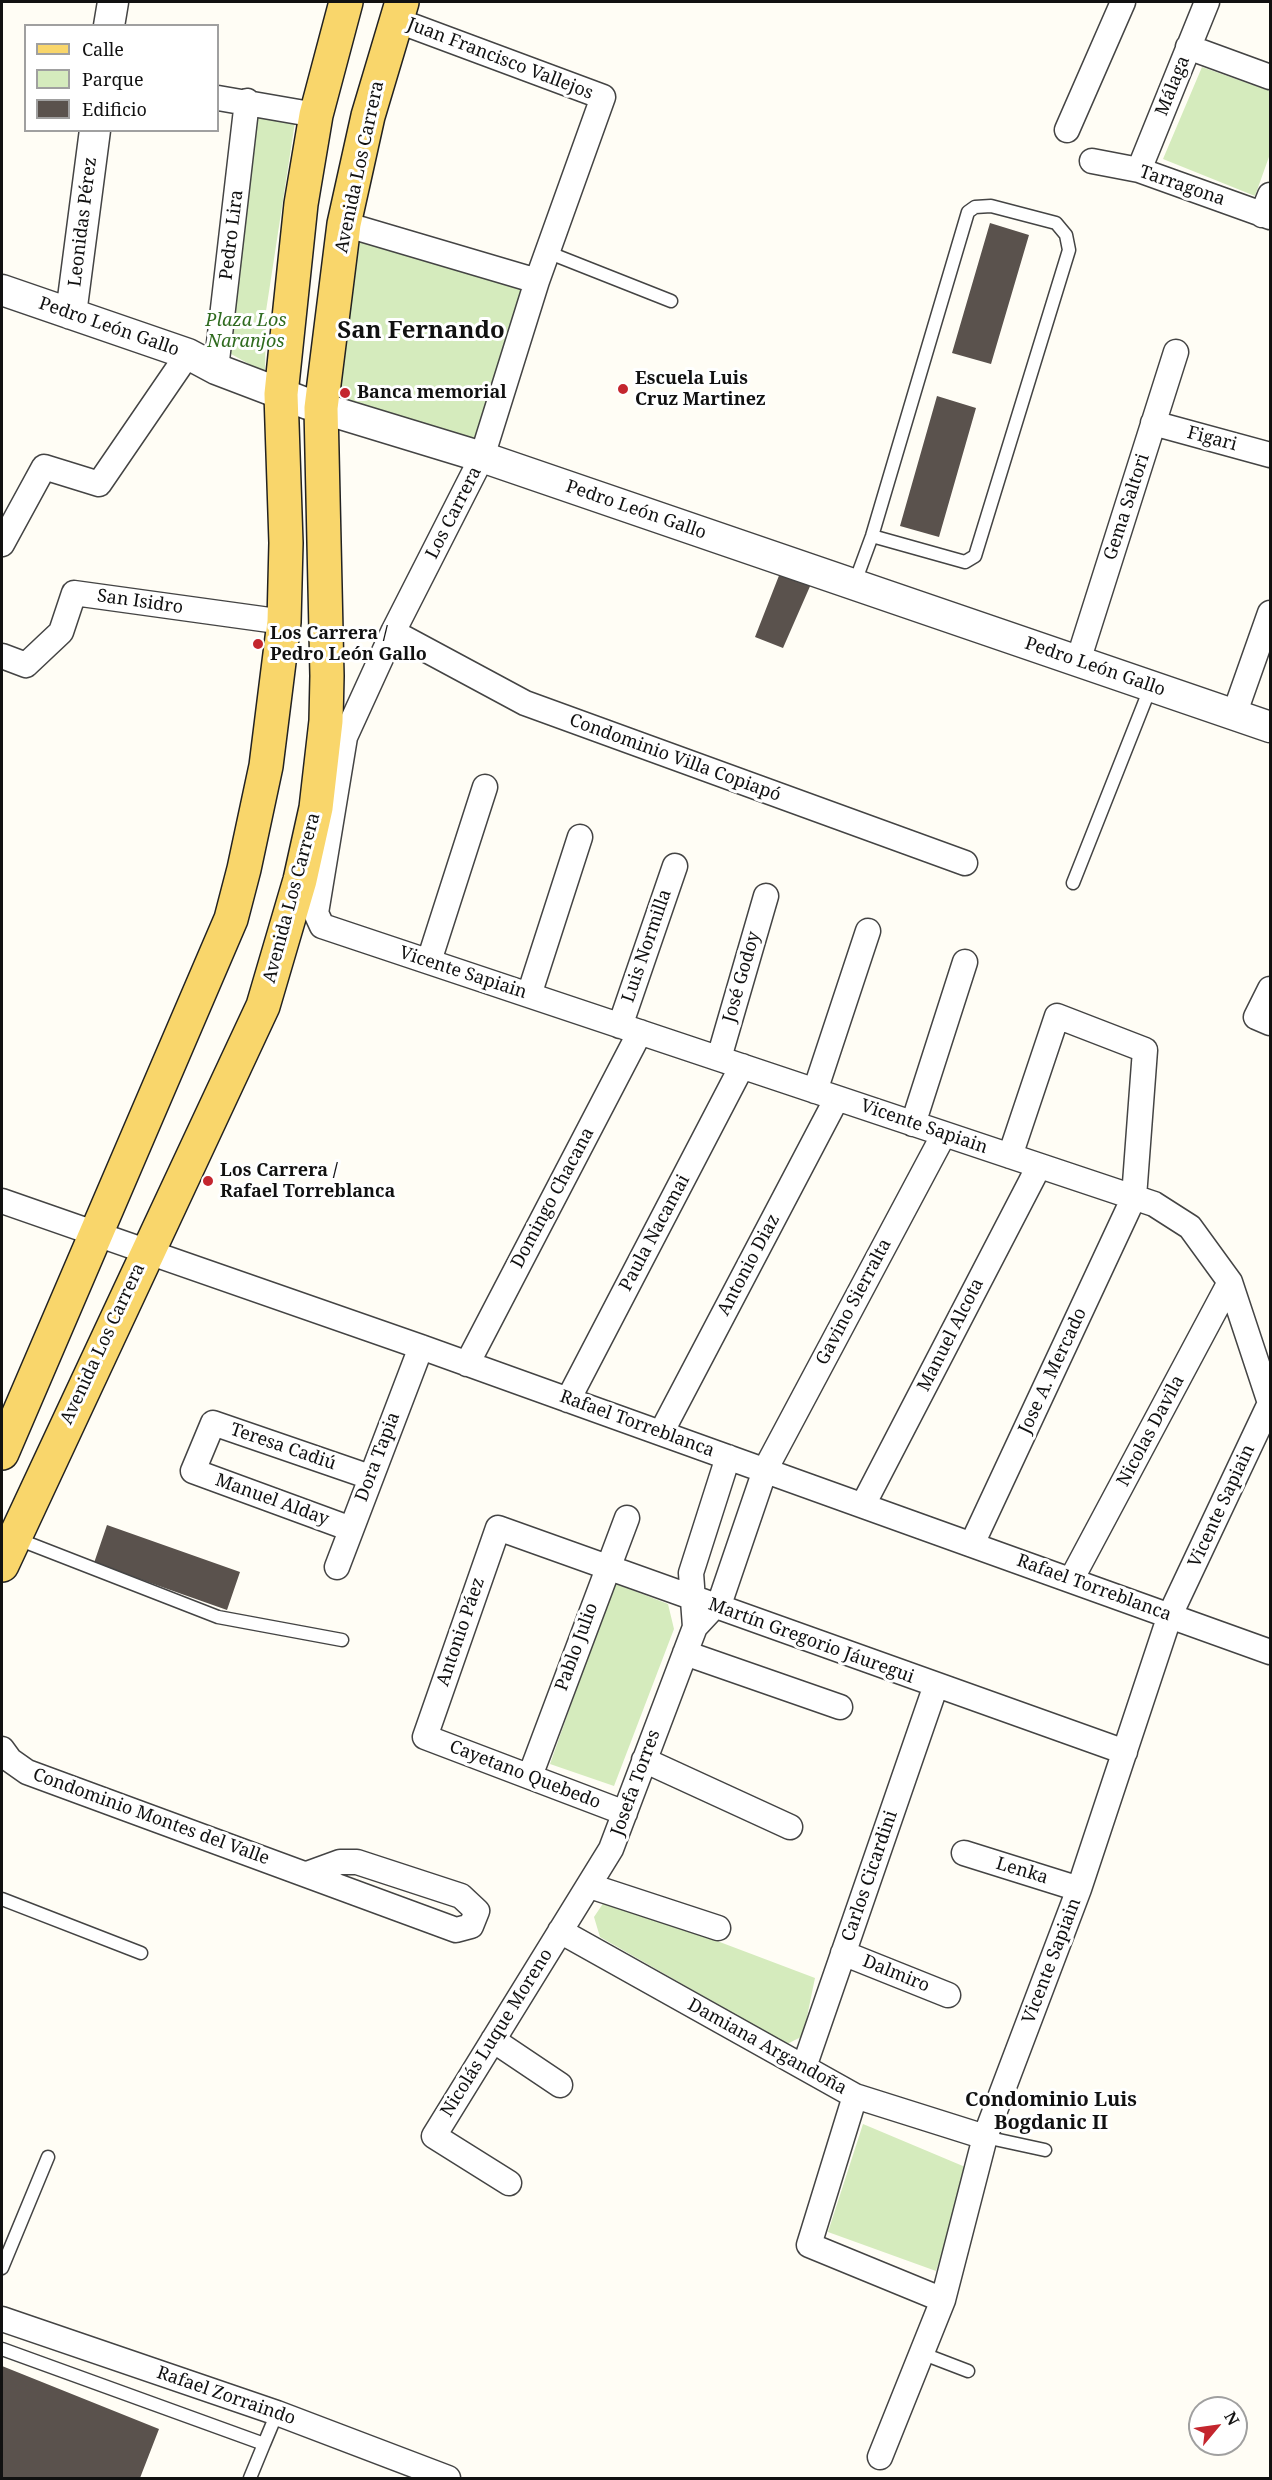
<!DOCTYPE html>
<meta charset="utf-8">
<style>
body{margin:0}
#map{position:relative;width:1272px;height:2480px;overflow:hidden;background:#fffdf5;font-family:"Noto Serif",serif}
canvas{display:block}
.frame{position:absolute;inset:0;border:3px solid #111;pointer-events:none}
.legend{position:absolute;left:24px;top:24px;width:195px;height:108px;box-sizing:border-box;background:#fff;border:2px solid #a0a0a0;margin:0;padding:8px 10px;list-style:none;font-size:18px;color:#111}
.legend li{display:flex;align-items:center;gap:12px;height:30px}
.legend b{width:30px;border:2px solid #a0a0a0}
.north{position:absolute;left:1188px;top:2396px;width:60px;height:60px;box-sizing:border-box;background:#fff;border:2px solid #a0a0a0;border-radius:50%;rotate:61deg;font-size:16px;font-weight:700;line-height:24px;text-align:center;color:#111}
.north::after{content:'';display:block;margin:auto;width:21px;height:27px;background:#c4262e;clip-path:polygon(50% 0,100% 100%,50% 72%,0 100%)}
</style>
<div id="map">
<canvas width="1272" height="2480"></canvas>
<div class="frame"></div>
<ul class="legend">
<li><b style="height:8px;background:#f9d66b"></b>Calle</li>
<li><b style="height:16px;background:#d5ebbd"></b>Parque</li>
<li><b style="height:16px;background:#5a524d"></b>Edificio</li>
</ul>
<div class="north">N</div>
</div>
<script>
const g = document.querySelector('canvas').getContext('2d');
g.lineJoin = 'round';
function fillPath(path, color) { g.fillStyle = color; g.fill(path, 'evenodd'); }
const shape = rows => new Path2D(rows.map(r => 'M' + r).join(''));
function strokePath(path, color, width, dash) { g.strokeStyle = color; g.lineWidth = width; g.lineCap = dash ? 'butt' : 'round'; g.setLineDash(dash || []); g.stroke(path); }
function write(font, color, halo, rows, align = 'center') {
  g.font = font + ' "Noto Serif",serif'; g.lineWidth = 6; g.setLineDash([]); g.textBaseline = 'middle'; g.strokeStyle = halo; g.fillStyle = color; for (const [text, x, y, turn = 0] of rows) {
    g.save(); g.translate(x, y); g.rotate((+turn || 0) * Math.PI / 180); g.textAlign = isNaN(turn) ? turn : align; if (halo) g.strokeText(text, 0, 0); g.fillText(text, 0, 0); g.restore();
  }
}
const green = shape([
 [1202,67,1270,91,1270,154,1255,196,1163,159],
 [257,116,295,122,266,311,265,373,224,350],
 [349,231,530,285,480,445,327,404],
 [614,1583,668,1604,674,1629,614,1786,550,1764],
 [606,1899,815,1978,803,2036,787,2044,600,1937,594,1917],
 [863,2124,970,2169,936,2271,828,2232]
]);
const building = shape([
 [990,223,1029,235,991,364,952,353],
 [937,396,976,408,939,537,900,526],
 [780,573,811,584,783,648,755,637],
 [107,1525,240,1572,227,1610,94,1563],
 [2,2366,159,2429,140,2478,2,2478]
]);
const service = shape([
 [547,252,671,301],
 [854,585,872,536,968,212,975,207,991,206,1056,223,1066,235,1069,250,975,556,965,562,872,536],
 [1073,883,1151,686],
 [15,1538,218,1617,342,1640],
 [2,1899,141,1953],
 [985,2137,1045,2150],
 [2,2268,48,2157],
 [2,2349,264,2444,277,2413],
 [921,2353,968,2371],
 [250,2478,264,2444]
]);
const minor = shape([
 [396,20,603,97,537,281,482,457,393,632,345,737,316,913,322,926,1154,1204,1190,1227,1230,1282,1270,1403,1170,1615,1079,1889,985,2137,943,2300,880,2457],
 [1188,47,1270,77],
 [218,98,316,115],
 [1067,130,1123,2],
 [1092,161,1139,170,1270,217],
 [1139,170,1207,2],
 [1262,215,1270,195],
 [344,224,537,281],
 [216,369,247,101],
 [1153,423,1270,455],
 [2,544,44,467,99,484,188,354],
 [393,632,525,703,965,863],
 [2,656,26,665,61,632,74,593,284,622],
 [1078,661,1176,352],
 [1234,715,1270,613],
 [429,961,485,787],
 [1270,989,1256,1017,1270,1023],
 [529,995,580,837],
 [620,1026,675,866],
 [719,1058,766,896],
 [815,1091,868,931],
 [913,1124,965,962],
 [2,1201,421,1347,1270,1652],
 [467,1364,640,1032],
 [568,1400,742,1066],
 [661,1433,837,1098],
 [728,1457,691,1573,695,1627,721,1599,765,1470,944,1134],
 [863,1505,1039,1166],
 [351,1529,193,1471,213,1423,370,1477],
 [972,1544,1134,1197,1145,1050,1057,1016,1010,1156],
 [337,1567,421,1347],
 [1071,1580,1230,1282],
 [685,1653,840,1707],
 [2,1749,10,1760,27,1772,456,1930,471,1926,477,1911,461,1896,357,1862,340,1862,307,1874],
 [644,1760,790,1827],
 [530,1776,627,1518],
 [625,1813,425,1737,498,1528,1125,1752],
 [964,1853,1079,1889],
 [590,1886,718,1928],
 [560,1931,855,2096,985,2137],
 [843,1953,948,1995],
 [493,2040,560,2085],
 [804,2067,936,1685],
 [855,2096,809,2245,943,2300],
 [509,2183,434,2136,611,1849,695,1627],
 [2,2319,277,2413,448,2478]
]);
const tertiary = shape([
 [109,26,113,2],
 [2,290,188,354,216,369,308,404,482,457,1270,727],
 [71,314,95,130]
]);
const primary = shape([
 [2,1453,231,919,244,869,266,766,284,622,286,543,281,394,301,204,316,115,346,2],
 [2,1565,263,1006,300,880,316,808,326,721,327,676,321,408,344,224,368,116,402,2]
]);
const markers = [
 [623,389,6,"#c4262e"],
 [345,393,6,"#c4262e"],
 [258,644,6,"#c4262e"],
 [208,1181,6,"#c4262e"]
];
const streetNames = [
 ["Juan Francisco Vallejos",500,59,21],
 ["Málaga",1173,86,-68],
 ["Avenida Los Carrera",360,167,-78],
 ["Tarragona",1182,186,19],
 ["Leonidas Pérez",83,222,-83],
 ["Pedro Lira",232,235,-83],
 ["Pedro León Gallo",109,327,19],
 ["Figari",1212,439,15],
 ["Gema Saltori",1127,507,-72],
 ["Pedro León Gallo",636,510,19],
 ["Los Carrera",454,513,-63],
 ["San Isidro",140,602,8],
 ["Pedro León Gallo",1095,667,19],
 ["Condominio Villa Copiapó",675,758,20],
 ["Avenida Los Carrera",292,898,-75],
 ["Luis Normilla",647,946,-71],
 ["Vicente Sapiain",463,973,18],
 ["José Godoy",742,977,-74],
 ["Vicente Sapiain",924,1127,19],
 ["Domingo Chacana",553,1198,-62],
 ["Paula Nacamai",655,1233,-62],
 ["Antonio Diaz",749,1265,-62],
 ["Gavino Sierralta",854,1302,-62],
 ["Manuel Alcota",951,1335,-63],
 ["Avenida Los Carrera",103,1344,-65],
 ["Jose A. Mercado",1053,1371,-65],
 ["Rafael Torreblanca",637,1424,20],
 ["Nicolas Davila",1151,1431,-62],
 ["Teresa Cadiú",283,1447,19],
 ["Dora Tapia",378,1457,-69],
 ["Manuel Alday",272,1500,20],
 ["Vicente Sapiain",1222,1506,-65],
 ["Rafael Torreblanca",1094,1588,20],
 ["Antonio Páez",461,1632,-71],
 ["Martín Gregorio Jáuregui",811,1641,20],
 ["Pablo Julio",577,1647,-70],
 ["Cayetano Quebedo",525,1775,21],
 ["Josefa Torres",636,1783,-70],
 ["Condominio Montes del Valle",151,1817,20],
 ["Lenka",1022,1871,17],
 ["Carlos Cicardini",870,1876,-71],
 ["Vicente Sapiain",1052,1961,-69],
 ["Dalmiro",896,1974,22],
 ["Nicolás Luque Moreno",497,2033,-58],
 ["Damiana Argandoña",767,2047,29],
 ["Rafael Zorraindo",226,2396,19]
];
const parkNames = [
 ["Plaza Los",246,321],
 ["Naranjos",246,342]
];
const poiNames = [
 ["Escuela Luis",635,379],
 ["Cruz Martinez",635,400],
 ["Banca memorial",357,393],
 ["Los Carrera /",270,634],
 ["Pedro León Gallo",270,655],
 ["Los Carrera /",220,1171],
 ["Rafael Torreblanca",220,1192]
];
const neighbourhoodNames = [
 ["Condominio Luis",1051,2100],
 ["Bogdanic II",1051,2123]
];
const districtNames = [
 ["San Fernando",421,331]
];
fillPath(green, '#d5ebbd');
fillPath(building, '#5a524d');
strokePath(service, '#444', 15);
strokePath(minor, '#444', 27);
strokePath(tertiary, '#444', 33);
strokePath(primary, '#222', 36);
strokePath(service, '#fff', 12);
strokePath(minor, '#fff', 24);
strokePath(tertiary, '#fff', 30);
strokePath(primary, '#f9d66b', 33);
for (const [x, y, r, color] of markers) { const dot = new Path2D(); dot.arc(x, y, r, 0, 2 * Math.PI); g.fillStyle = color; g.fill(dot); strokePath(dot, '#fff', 2); }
write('18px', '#111', '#fff', streetNames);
write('italic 18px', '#2f6b1f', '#fff', parkNames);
write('bold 18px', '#111', '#fff', poiNames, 'left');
write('bold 20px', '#111', '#fff', neighbourhoodNames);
write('bold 24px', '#111', '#fff', districtNames);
</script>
